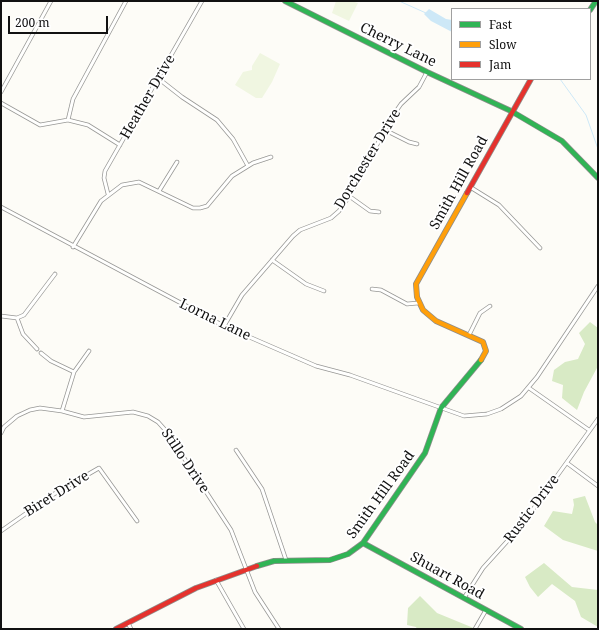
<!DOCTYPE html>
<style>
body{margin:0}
#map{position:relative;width:599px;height:630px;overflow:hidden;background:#fdfcf7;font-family:"Noto Serif",serif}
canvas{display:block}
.frame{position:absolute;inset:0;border:2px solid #111;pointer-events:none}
.legend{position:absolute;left:451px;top:8px;width:140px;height:72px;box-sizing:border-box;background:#fff;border:1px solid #a0a0a0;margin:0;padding:5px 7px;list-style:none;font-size:12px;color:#111}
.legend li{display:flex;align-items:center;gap:8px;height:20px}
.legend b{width:20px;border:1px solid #a0a0a0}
.scale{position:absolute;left:8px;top:16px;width:100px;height:18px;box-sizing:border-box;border:2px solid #111;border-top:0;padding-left:5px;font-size:12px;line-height:14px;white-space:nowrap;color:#111;-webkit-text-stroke:3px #fff;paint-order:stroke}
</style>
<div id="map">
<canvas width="599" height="630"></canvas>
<div class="frame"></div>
<ul class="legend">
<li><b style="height:5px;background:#30b455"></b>Fast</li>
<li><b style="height:5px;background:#ff9f0a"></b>Slow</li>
<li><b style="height:5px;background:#e5322d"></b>Jam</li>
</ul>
<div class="scale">200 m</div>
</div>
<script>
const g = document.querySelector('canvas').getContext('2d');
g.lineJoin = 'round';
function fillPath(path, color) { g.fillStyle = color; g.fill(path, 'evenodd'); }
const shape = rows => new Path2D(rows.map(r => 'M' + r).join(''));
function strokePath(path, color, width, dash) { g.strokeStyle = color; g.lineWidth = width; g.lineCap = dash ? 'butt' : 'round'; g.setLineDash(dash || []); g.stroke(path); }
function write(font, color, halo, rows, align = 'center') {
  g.font = font + ' "Noto Serif",serif'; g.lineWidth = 4; g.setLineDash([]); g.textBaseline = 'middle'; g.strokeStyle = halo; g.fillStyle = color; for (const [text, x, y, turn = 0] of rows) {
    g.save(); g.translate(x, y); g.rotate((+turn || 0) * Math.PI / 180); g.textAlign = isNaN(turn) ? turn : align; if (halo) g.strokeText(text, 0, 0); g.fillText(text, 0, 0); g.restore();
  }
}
const forest = shape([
 [590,322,598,328,598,366,584,392,577,410,562,398,563,385,552,381,554,370,565,362,578,359,585,344,579,333],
 [585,496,595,522,598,525,598,551,563,540,544,526,553,511,572,514,574,505,573,499],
 [544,563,572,587,598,590,598,627,581,617,575,601,552,584,538,597,530,587,525,577],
 [420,596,437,613,476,629,417,629,416,627,407,625,408,608]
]);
const pitch = shape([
 [336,1,351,1,358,3,349,21,332,13],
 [260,53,280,64,272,82,262,98,256,98,235,85,243,72,252,70,252,66]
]);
const water = shape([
 [429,9,446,19,452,20,452,32,431,21,424,14]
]);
const stream = shape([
 [399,1,426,13],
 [560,79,586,115,598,149]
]);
const street = shape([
 [159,79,182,97,217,120,233,139,248,166],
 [1,92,51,1],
 [1,103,40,125,68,120,88,125,120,145],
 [68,120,73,99,126,1],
 [385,130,409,142,417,144],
 [470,187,499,205,540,248],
 [159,191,177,162],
 [108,194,104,178,105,171,202,1],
 [349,196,370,211,379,212],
 [1,207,224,326,316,366,350,375,464,416,487,414,501,409,521,396,537,377,598,286],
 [73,247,101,201,122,185,139,182,193,208,200,208,207,206,232,176,253,163,271,157],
 [272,260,306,284,324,291],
 [372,289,381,290,407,304,418,303],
 [1,316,17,318,24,315,55,274],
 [17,318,23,334,37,349],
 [224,326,242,295,293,236,300,230,331,218,339,211,348,198,392,117,401,104,419,87,427,72],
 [469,335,480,313,490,306],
 [41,353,51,361,74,372],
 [529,388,589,430],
 [62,411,74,372,89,351],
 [1,433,4,427,17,416,30,410,40,408,62,411,84,417,133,412,148,416,158,422,167,432,231,530,255,592,279,629],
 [236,450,262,489,286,560],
 [567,463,598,486],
 [1,531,54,494,99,468,137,521],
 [216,580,244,629],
 [464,598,483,568,521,526,598,419],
 [128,623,131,629],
 [475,629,486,610]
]);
const fast = shape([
 [285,1,427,72,511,111,562,141,598,178],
 [590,10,596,1],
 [363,543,521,629],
 [257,566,274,561,330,560,348,554,363,543,425,453,441,408,481,360]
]);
const slow = shape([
 [467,193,416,284,417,297,423,310,436,321,483,342,486,351,481,360]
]);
const jam = shape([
 [467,193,531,79],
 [116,629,196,588,257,566]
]);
const streetNames = [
 ["Cherry Lane",398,45,26],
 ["Heather Drive",148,97,-60],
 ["Dorchester Drive",368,159,-59],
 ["Smith Hill Road",459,183,-61],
 ["Lorna Lane",215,320,26],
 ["Stillo Drive",185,461,56],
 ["Biret Drive",57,494,-32],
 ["Smith Hill Road",381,495,-54],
 ["Rustic Drive",532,509,-53],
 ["Shuart Road",447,576,29]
];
fillPath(forest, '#d8eac5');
fillPath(pitch, '#f0f6e1');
fillPath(water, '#cde8f7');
strokePath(stream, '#cde8f7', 1);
strokePath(street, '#979795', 4.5);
strokePath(fast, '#8e8d8b', 6);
strokePath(slow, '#8e8d8b', 6);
strokePath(jam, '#8e8d8b', 6);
strokePath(street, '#fffffe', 3);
strokePath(fast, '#30b455', 4.5);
strokePath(slow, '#ff9f0a', 4.5);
strokePath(jam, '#e5322d', 4.5);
write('14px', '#111', '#fff', streetNames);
</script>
